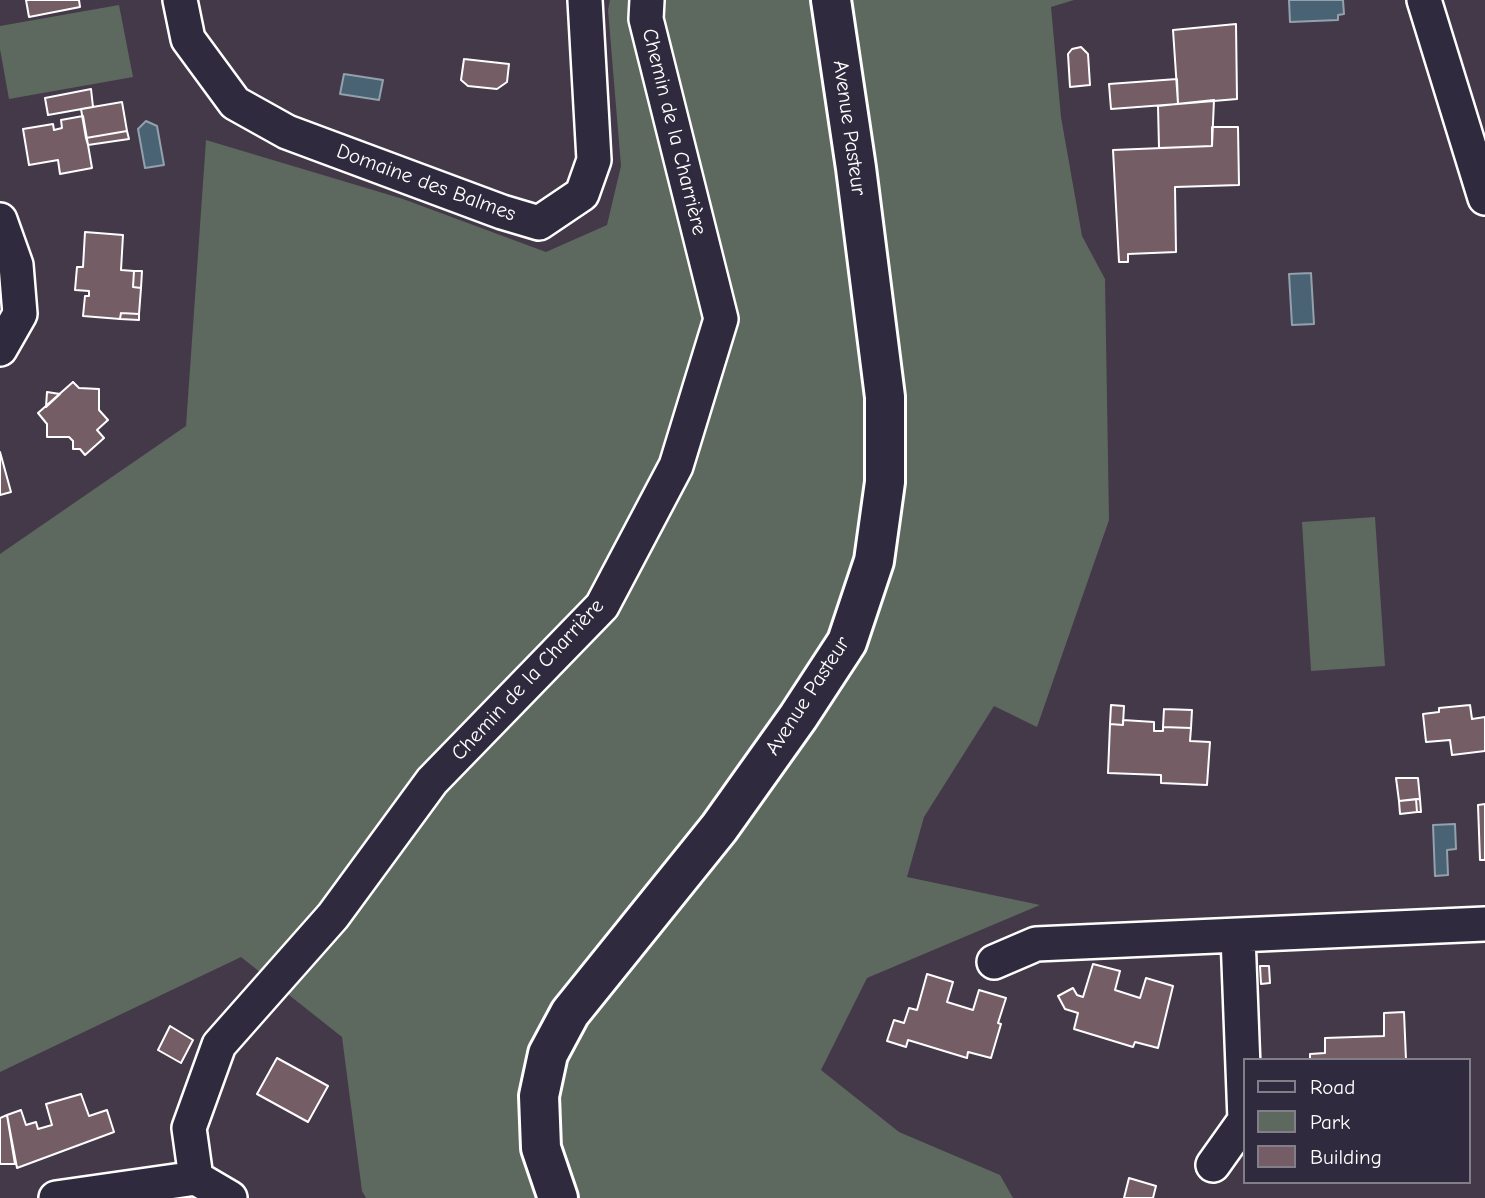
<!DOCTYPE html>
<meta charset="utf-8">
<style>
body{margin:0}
#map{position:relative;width:1485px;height:1198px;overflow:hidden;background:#443949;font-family:"Comic Neue",sans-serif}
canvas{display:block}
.legend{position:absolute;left:1243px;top:1058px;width:228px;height:126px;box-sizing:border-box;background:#2f2a3d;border:2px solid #827f8b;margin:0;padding:9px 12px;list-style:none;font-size:21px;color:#fff}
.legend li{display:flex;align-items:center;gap:14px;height:35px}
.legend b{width:35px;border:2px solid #827f8b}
</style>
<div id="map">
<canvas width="1485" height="1198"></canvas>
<ul class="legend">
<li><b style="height:9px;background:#2f2a3d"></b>Road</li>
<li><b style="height:19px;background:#5d695e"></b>Park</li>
<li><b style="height:19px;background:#755d65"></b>Building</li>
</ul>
</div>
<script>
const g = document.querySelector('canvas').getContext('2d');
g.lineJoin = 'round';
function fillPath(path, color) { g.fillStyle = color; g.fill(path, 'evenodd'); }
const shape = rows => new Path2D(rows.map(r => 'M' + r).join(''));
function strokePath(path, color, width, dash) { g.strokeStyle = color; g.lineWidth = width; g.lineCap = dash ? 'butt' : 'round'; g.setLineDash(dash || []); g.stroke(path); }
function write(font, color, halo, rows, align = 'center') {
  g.font = font + ' "Comic Neue",sans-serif'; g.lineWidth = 6; g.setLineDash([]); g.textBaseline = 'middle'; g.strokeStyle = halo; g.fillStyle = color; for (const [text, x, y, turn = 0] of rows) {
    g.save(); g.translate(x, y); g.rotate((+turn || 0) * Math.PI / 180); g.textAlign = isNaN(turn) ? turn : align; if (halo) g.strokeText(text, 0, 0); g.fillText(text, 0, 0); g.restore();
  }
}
const green = shape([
 [610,0,1074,0,1051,7,1061,117,1082,236,1105,279,1109,520,1037,727,994,706,924,817,907,877,1040,905,867,978,821,1070,899,1132,1000,1175,1013,1198,366,1198,362,1191,342,1037,241,957,0,1072,0,554,186,426,206,140,403,199,546,252,607,225,621,166,608,10],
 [119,5,133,77,9,99,0,49,0,26],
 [1375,517,1385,666,1311,671,1302,522]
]);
const water = shape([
 [1289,0,1343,0,1344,14,1338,15,1338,20,1290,22,1289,0],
 [344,74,383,80,379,100,340,94,344,74],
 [146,121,157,126,164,165,145,168,138,129,146,121],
 [1311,273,1314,324,1292,325,1289,274,1311,273],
 [1455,824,1456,849,1447,850,1448,875,1435,876,1433,825,1455,824]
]);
const building = shape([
 [26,0,79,0,80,7,29,17,26,0],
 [1236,24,1237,99,1178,104,1173,30,1236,24],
 [1081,47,1088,54,1090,85,1070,87,1068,54,1072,49,1081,47],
 [464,59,509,64,507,82,497,89,468,86,461,80,464,59],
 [1177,79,1178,104,1111,109,1109,84,1177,79],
 [91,89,93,107,48,115,45,98,91,89],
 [1214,100,1212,146,1159,148,1158,106,1214,100],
 [122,102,127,131,86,138,81,109,122,102],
 [83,116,92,168,60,174,58,160,29,165,23,129,53,124,54,130,62,128,61,120,83,116],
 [1212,127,1238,127,1239,185,1175,187,1176,252,1128,254,1128,262,1119,262,1113,150,1212,146,1212,127],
 [127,131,129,139,88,145,86,138,127,131],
 [85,232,123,235,121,270,134,271,133,287,141,288,139,314,121,313,120,319,83,316,85,296,89,296,89,291,75,290,77,267,83,267,85,232],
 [134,271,142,271,141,288,133,287,134,271],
 [121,313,139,314,139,320,120,319,121,313],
 [73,382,79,388,99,389,99,410,108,420,97,430,104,438,85,455,80,449,73,449,73,441,69,437,47,437,47,424,38,413,73,382],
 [47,392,60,394,46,407,47,392],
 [0,452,11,492,0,495,0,452],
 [1111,705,1124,706,1123,725,1110,724,1111,705],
 [1470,705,1472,719,1485,717,1485,751,1452,755,1450,740,1426,742,1423,714,1439,712,1439,708,1470,705],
 [1164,709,1192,710,1191,728,1163,727,1164,709],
 [1123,720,1154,722,1154,731,1163,731,1163,727,1191,728,1190,741,1210,742,1207,785,1161,783,1161,775,1108,773,1110,724,1123,725,1123,720],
 [1396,778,1418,778,1420,799,1399,801,1396,778],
 [1416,799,1420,799,1421,812,1417,812,1416,799],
 [1416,799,1417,812,1400,814,1399,801,1416,799],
 [1485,804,1485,860,1480,860,1478,805,1485,804],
 [1093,964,1120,971,1115,990,1140,998,1146,978,1173,986,1158,1048,1135,1042,1133,1047,1074,1029,1078,1013,1065,1009,1058,996,1073,988,1077,995,1083,997,1093,964],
 [1260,966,1269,966,1270,983,1261,984,1260,966],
 [927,974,953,982,947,1002,973,1010,979,990,1006,998,998,1023,1001,1024,991,1058,968,1052,967,1058,908,1040,906,1047,887,1041,894,1020,904,1023,909,1008,917,1010,927,974],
 [1404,1012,1406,1060,1310,1060,1310,1054,1325,1053,1325,1038,1384,1036,1384,1013,1404,1012],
 [170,1026,193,1040,181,1063,158,1050,170,1026],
 [277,1058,328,1086,308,1122,257,1094,277,1058],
 [81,1094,89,1116,107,1110,114,1132,17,1168,7,1115,21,1110,26,1125,36,1122,38,1129,52,1125,46,1104,81,1094],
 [7,1115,15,1164,0,1164,0,1118,7,1115],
 [1129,1178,1156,1186,1153,1198,1124,1198,1129,1178]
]);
const street = shape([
 [180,0,188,39,235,103,287,132,502,212,539,223,582,194,594,160,585,0],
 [1424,0,1485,198],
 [0,220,16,265,20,314,0,349],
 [994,962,1036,944,1485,924],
 [1213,1165,1245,1120,1238,936],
 [196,1178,189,1128,219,1045,333,916,432,781,602,606,676,466,721,319,646,19,647,0],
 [196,1178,230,1198],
 [56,1198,196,1178]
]);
const secondary = shape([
 [558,1198,541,1148,539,1096,548,1054,570,1013,719,828,798,717,847,642,874,561,885,482,885,397,856,168,831,0]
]);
const streetNames = [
 ["Avenue Pasteur",849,128,82],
 ["Chemin de la Charrière",674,132,76],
 ["Domaine des Balmes",426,183,20],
 ["Chemin de la Charrière",528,680,-47],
 ["Avenue Pasteur",808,696,-57]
];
fillPath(green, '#5d695e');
fillPath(water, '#4a6374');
strokePath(water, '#92a1ac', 2);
fillPath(building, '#755d65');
strokePath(building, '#fff', 2);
strokePath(street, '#fff', 38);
strokePath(secondary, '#fff', 44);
strokePath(street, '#2f2a3d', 33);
strokePath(secondary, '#2f2a3d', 38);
write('21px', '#fff', '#2f2a3d', streetNames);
</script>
